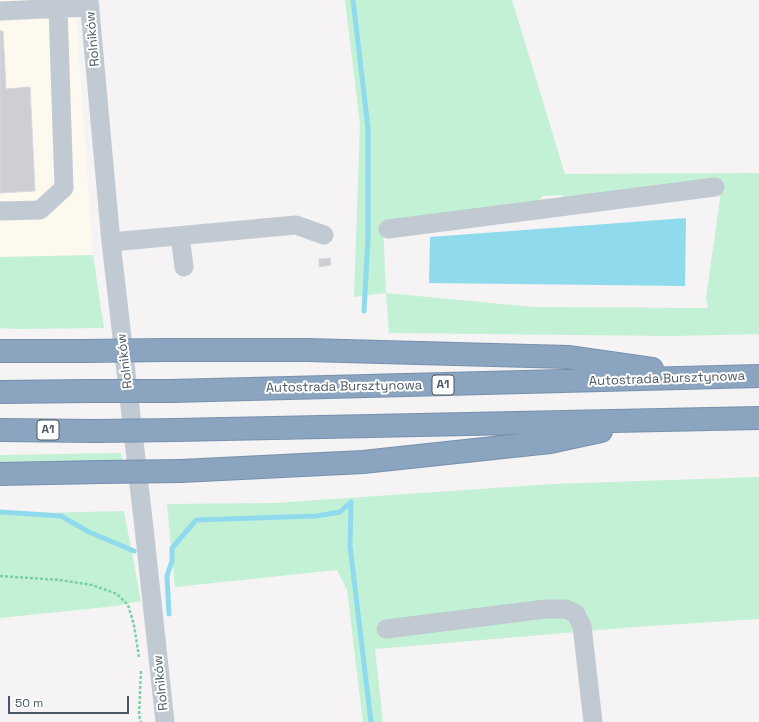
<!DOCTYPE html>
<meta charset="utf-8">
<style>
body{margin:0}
#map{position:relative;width:759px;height:722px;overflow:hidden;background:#f5f3f3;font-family:"Space Grotesk",sans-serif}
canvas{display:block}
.scale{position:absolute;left:8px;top:696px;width:121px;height:18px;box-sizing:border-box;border:2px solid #4a5661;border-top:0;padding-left:5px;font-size:12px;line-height:14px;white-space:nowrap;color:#4a5661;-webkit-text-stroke:3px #fff;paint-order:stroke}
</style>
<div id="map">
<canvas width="759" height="722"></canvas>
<div class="scale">50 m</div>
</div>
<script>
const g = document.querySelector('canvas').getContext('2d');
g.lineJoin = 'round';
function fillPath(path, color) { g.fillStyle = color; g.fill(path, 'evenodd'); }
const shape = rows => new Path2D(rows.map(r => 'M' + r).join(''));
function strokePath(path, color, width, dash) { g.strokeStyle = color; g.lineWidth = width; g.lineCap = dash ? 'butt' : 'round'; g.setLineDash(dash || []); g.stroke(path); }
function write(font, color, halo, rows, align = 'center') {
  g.font = font + ' "Space Grotesk",sans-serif'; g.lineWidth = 4; g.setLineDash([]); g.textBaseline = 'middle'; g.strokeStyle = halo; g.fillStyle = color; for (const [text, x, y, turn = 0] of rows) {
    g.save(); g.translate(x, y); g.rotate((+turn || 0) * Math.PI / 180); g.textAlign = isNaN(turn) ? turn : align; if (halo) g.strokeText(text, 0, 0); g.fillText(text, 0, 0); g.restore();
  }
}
const commercial = shape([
 [0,0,75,0,93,255,0,257]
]);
const green = shape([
 [345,0,512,0,565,174,759,173,759,334,673,336,389,333,386,293,354,297,360,124],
 [716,182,720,199,706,298,708,308,533,307,386,293,383,224,535,204,543,196,561,195,570,200],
 [93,255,104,328,16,329,0,328,0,257],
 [121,453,123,462,0,464,0,455],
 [759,477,759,619,635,627,375,649,383,722,363,722,347,590,337,570,175,587,167,504,275,503,553,484],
 [124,511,141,601,116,606,0,618,0,514]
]);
const water = shape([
 [686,218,685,286,429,283,430,237]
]);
const stream = shape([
 [353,0,368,128,368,238,364,311],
 [351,502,350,546,371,722],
 [0,512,61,516,89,532,134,551],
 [169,614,167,576,172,561,172,548,196,520,316,516,340,512,351,502]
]);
const building = shape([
 [0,31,3,31,6,89,30,87,35,191,0,193,0,31],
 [330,258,331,265,319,267,319,259,330,258]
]);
const path = shape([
 [0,576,60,580,92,585,117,594,128,605,134,625,139,657],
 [141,671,139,715,141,722]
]);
const minor = shape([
 [89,0,111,242,144,528,165,722],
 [0,11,90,7],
 [0,211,40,210,64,188,58,8],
 [388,229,715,187],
 [180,236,184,267],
 [111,242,296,225,324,235],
 [386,629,545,609,566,609,576,614,582,626,593,722]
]);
const highway = shape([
 [166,350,307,350,568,357,652,369],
 [0,351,85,351],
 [171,391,759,376],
 [0,392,90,391],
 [0,430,95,431],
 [176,430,759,418],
 [181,471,363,462,550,442,601,431],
 [0,474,101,472]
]);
const highwayBridge = shape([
 [85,351,166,350],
 [90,391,171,391],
 [95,431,176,430],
 [101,472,181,471]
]);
const shields = [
 [443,385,22],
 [48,430,22]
];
const shieldNames = [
 ["A1",443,385],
 ["A1",48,430]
];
const streetNames = [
 ["Rolników",93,39,-95],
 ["Rolników",125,361,-97],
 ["Autostrada Bursztynowa",667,379,-2],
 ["Autostrada Bursztynowa",344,387,-1],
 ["Rolników",161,683,-96]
];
fillPath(commercial, '#fdf9ef');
fillPath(green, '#c3f1d5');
fillPath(water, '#90daee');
strokePath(stream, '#90daee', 5);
fillPath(building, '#cdcfd5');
strokePath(building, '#d7d9de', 1);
strokePath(highway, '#7690ad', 24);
strokePath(path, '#7ad0a6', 2.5, [3, 2]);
strokePath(minor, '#c1cad2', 19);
strokePath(highway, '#8ba5c1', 22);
strokePath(highwayBridge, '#7690ad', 24, []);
strokePath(highwayBridge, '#8ba5c1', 22);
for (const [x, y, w] of shields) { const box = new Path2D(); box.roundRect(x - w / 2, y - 10, w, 20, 3); g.fillStyle = '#fff'; g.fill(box); strokePath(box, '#4a5661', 1); }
write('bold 12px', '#4a5661', null, shieldNames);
write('13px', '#4a5661', '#fff', streetNames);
</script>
